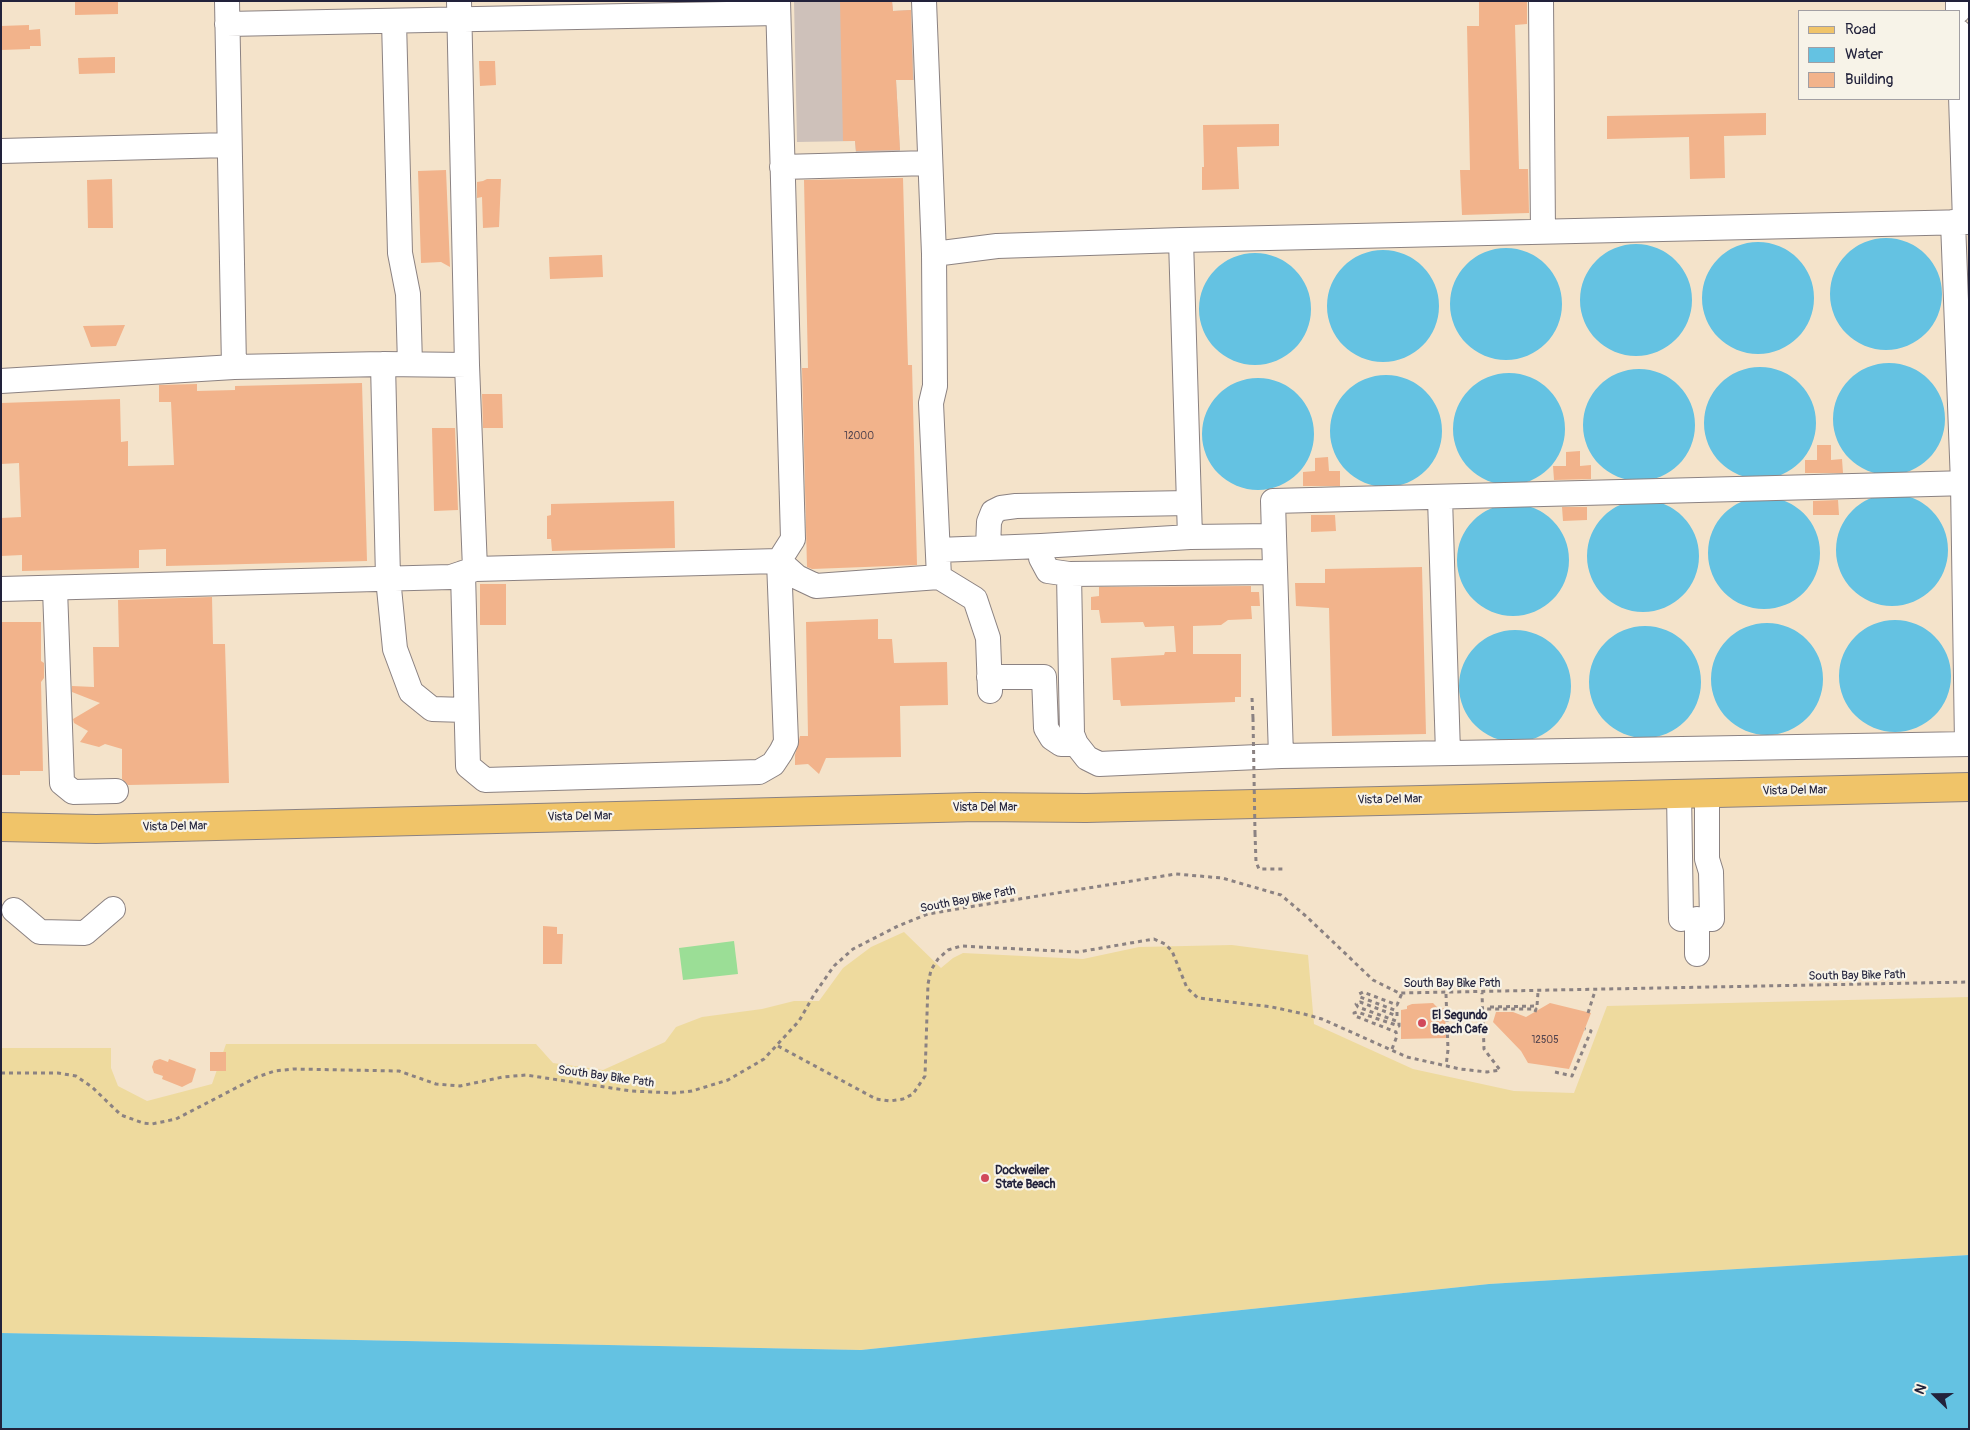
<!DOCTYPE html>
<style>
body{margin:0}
#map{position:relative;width:1970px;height:1430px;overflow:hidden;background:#f4e3ca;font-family:Pangolin,sans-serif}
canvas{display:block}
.frame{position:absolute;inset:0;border:2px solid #22223b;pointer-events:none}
.legend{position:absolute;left:1798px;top:10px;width:162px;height:90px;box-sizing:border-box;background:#f7f3e8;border:1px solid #a29fa3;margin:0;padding:6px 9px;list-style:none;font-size:15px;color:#22223b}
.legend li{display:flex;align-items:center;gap:10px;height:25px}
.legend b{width:25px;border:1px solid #a29fa3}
.north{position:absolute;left:1910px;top:1370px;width:50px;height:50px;-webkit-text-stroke:4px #f7f3e8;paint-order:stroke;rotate:292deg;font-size:14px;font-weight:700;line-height:20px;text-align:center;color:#22223b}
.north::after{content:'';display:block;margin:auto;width:18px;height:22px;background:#22223b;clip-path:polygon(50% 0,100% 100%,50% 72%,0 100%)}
</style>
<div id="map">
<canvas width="1970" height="1430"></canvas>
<div class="frame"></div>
<ul class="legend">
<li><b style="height:6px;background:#f0c469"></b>Road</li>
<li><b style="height:14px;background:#64c2e2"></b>Water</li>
<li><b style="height:14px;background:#f2b38b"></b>Building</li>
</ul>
<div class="north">N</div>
</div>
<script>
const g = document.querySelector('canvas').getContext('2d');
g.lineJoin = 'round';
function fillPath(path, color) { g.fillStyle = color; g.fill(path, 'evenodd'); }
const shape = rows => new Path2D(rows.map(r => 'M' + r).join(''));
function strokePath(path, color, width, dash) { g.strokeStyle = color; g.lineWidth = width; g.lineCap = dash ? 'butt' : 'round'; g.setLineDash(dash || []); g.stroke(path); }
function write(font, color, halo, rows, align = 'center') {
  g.font = font + ' Pangolin,sans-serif'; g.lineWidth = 4.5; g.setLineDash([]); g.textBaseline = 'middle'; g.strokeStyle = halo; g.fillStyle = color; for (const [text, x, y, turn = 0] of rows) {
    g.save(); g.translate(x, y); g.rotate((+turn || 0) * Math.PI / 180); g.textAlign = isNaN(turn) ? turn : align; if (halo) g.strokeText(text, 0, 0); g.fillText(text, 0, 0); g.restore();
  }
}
const industrial = shape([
 [794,1,892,1,893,11,911,10,914,80,896,80,900,152,856,154,855,141,797,142]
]);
const green = shape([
 [734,941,738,974,683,980,679,948]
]);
const sand = shape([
 [904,932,941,968,953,958,963,953,1083,959,1139,947,1232,945,1308,955,1314,1024,1413,1069,1514,1091,1574,1093,1607,1006,1969,997,1969,1255,1489,1284,861,1350,1,1333,1,1048,111,1048,111,1068,118,1086,147,1101,212,1084,226,1044,536,1044,553,1063,603,1070,665,1042,676,1027,702,1017,762,1009,794,1001,819,1001,843,968,871,947]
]);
const water = shape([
 '1830 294a56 56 0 1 1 112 0a56 56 0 1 1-112 0Z',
 '1702 298a56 56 0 1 1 112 0a56 56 0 1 1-112 0Z',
 '1580 300a56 56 0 1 1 112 0a56 56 0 1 1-112 0Z',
 '1450 304a56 56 0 1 1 112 0a56 56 0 1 1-112 0Z',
 '1327 306a56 56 0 1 1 112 0a56 56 0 1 1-112 0Z',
 '1199 309a56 56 0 1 1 112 0a56 56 0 1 1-112 0Z',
 '1833 419a56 56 0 1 1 112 0a56 56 0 1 1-112 0Z',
 '1704 423a56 56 0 1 1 112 0a56 56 0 1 1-112 0Z',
 '1583 425a56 56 0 1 1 112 0a56 56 0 1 1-112 0Z',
 '1453 429a56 56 0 1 1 112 0a56 56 0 1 1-112 0Z',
 '1330 431a56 56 0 1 1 112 0a56 56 0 1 1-112 0Z',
 '1202 434a56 56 0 1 1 112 0a56 56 0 1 1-112 0Z',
 '1836 550a56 56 0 1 1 112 0a56 56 0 1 1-112 0Z',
 '1708 553a56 56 0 1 1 112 0a56 56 0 1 1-112 0Z',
 '1587 556a56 56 0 1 1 112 0a56 56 0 1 1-112 0Z',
 '1457 560a56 56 0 1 1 112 0a56 56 0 1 1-112 0Z',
 '1839 676a56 56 0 1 1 112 0a56 56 0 1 1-112 0Z',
 '1711 679a56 56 0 1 1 112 0a56 56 0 1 1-112 0Z',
 '1589 682a56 56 0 1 1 112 0a56 56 0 1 1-112 0Z',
 '1459 686a56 56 0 1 1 112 0a56 56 0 1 1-112 0Z',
 [1969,1255,1969,1429,1,1429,1,1333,861,1350,1489,1284]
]);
const building = shape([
 [75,1,118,1,118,14,75,15],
 [840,1,892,1,893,11,911,10,913,80,896,80,900,150,856,151,855,141,843,141],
 [1479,1,1527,1,1527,24,1515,25,1519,169,1528,169,1529,213,1462,215,1460,170,1470,170,1467,26,1479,26],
 [29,25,29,30,40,29,41,46,30,46,30,49,1,50,1,26],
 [115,57,115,73,79,74,78,58],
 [479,61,495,61,496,85,480,86],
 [1766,113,1766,135,1724,136,1725,178,1690,179,1689,137,1607,139,1607,116],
 [1279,124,1279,146,1237,147,1239,189,1202,190,1202,167,1204,167,1203,125],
 [446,170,450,267,441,262,421,263,418,171],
 [903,178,908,365,912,365,917,565,812,569,807,567,802,368,808,368,804,180],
 [112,179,113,228,88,228,87,180],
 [487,179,501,179,499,227,483,228,482,197,477,198,477,182,483,181],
 [602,255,603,277,550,279,549,257],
 [125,325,116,346,91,347,83,326],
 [362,383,367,561,166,566,166,549,139,550,139,568,22,571,22,555,1,556,1,518,21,517,19,463,1,464,1,403,120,399,121,442,128,441,128,466,174,465,171,402,159,402,159,385,197,384,197,391,235,390,235,386],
 [482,394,502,394,503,428,483,428],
 [432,428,455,428,458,510,434,511],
 [1817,445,1831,445,1831,460,1842,459,1843,473,1805,473,1805,460,1817,460],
 [1580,451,1580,466,1591,465,1591,479,1554,480,1553,466,1566,466,1566,452],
 [1328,457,1329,471,1340,471,1340,486,1303,486,1303,472,1315,471,1315,458],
 [1838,500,1839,515,1813,515,1813,501],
 [674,501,675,548,552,551,551,539,547,539,547,516,551,515,551,504],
 [1562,507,1587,507,1587,520,1563,521],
 [1311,515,1335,515,1336,531,1311,532],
 [1422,567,1426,734,1332,736,1329,608,1296,606,1295,583,1325,583,1325,569],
 [480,584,506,584,506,625,480,625],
 [1251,586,1251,592,1259,592,1260,606,1251,606,1252,619,1228,620,1221,625,1193,626,1193,654,1241,654,1241,697,1235,697,1235,702,1121,706,1120,700,1113,700,1111,658,1164,655,1165,652,1176,652,1174,626,1145,627,1143,622,1101,623,1099,610,1091,610,1091,597,1099,596,1099,587],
 [212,597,213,644,225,644,229,783,128,785,122,779,122,749,105,744,99,747,80,742,88,731,74,723,73,719,100,703,72,692,72,686,94,687,93,647,119,647,118,600],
 [878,619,878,639,892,639,894,663,947,662,948,705,900,706,901,757,826,758,819,774,808,764,795,765,795,755,800,736,808,736,806,622],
 [1,622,41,622,41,661,44,663,44,678,41,682,43,771,20,771,20,775,1,775],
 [543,926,557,927,557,934,563,934,562,964,543,964],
 [1433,1003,1439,1009,1445,1008,1446,1038,1401,1039,1401,1010,1407,1009,1407,1006,1412,1004],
 [1550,1003,1591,1013,1569,1069,1528,1063,1521,1051,1493,1022,1496,1012,1513,1012,1526,1017],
 [210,1052,226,1052,226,1071,210,1071],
 [160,1059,168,1062,169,1059,196,1069,192,1082,182,1087,162,1079,163,1076,154,1073,152,1067,154,1061]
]);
const path = shape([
 [1252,698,1253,718],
 [1255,833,1256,862,1259,869,1283,869],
 [1446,994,1448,1050,1446,1066],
 [1535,1012,1536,1009,1487,1009,1489,1007,1537,1006,1538,992],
 [1588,1013,1595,991],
 [778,1046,876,1099,890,1101,903,1099,913,1094,925,1076,928,984,931,970,938,959,948,950,961,946,1078,952,1154,939,1165,944,1172,951,1187,988,1198,998,1272,1007,1304,1014,1322,1019,1407,1057,1460,1069,1487,1072,1500,1070,1484,1049,1482,993],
 [1392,1049,1397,1036,1396,1032,1355,1016,1354,1013,1357,1012,1399,1026,1399,1022,1358,1007,1356,1004,1360,1002,1397,1016,1397,1011,1360,997,1359,994,1363,992,1397,1005,1402,993],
 [1555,1072,1572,1076,1591,1031,1585,1029],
 [1,1073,58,1073,76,1076,92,1087,121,1115,143,1123,152,1124,176,1119,257,1077,275,1071,293,1069,399,1071,436,1084,460,1086,503,1077,526,1075,631,1091,674,1093,692,1091,728,1080,764,1059,799,1021,815,993,834,966,853,949,898,926,928,914,969,907,1176,874,1222,878,1281,895,1307,917,1373,980,1399,993,1969,982]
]);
const minor = shape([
 [227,1,234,367],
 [459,1,467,365,475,569],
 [924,1,934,254,935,386,931,403,939,577],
 [1541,1,1543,231],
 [1958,1,1958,11],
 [394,21,400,253,408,294,410,364],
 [227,24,777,13],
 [1959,32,1965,222],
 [1,151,229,145],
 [782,167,930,163],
 [1953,222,1963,483,1967,744],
 [1181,240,1190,537],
 [934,254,997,246,1181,240,1969,222],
 [383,364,388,578,395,649,411,692,432,709,466,710],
 [1,381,234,367,383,364,467,365],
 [1440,498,1448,753],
 [1274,536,1273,501,1969,483],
 [1041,546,1041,558,1048,571,1069,574,1072,734,1076,744,1087,758,1099,764,1281,756,1969,744],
 [988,548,989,522,993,512,1001,508,1016,506,1189,503],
 [938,550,1041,546,1190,537,1274,536,1281,756],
 [463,573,468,766,485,780,759,772,773,764,781,752,786,742,779,561,793,539,778,1],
 [1069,574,1275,572],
 [1,589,451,577,475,569,779,561,797,577,816,586,939,577,975,599,988,638,990,691],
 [55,589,62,783,73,792,116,791],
 [989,677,1044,677,1046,728,1052,738,1061,744,1076,744],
 [1679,793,1681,919],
 [1707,793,1707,859,1711,872,1712,919],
 [14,910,40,932,85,933,113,909],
 [1697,954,1697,919]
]);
const major = shape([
 [1,827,96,829,977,807,1086,808,1969,787]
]);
const pathBridge = shape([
 [1253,718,1255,833]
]);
const markers = [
 [1422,1023,5,"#d1495b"],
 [985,1178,5,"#d1495b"]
];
const numberNames = [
 ["12000",859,436],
 ["12505",1545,1040]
];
const streetNames = [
 ["Vista Del Mar",1795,791,-1],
 ["Vista Del Mar",1390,800,-1],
 ["Vista Del Mar",985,808],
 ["Vista Del Mar",580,817,-1],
 ["Vista Del Mar",175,827,-1],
 ["South Bay Bike Path",968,900,-11],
 ["South Bay Bike Path",1857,976,-1],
 ["South Bay Bike Path",1452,984],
 ["South Bay Bike Path",606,1077,8]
];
const poiNames = [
 ["El Segundo",1432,1016],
 ["Beach Cafe",1432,1030],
 ["Dockweiler",995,1171],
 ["State Beach",995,1185]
];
fillPath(industrial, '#cec1ba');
fillPath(green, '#9bde96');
fillPath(sand, '#eeda9e');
fillPath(water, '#64c2e2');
fillPath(building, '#f2b38b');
strokePath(minor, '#8b8282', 26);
strokePath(major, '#8b8282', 30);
strokePath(path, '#8b8282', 3, [4, 4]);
strokePath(minor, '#fff', 24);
strokePath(major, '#f0c469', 28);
strokePath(pathBridge, '#8b8282', 3, [4, 4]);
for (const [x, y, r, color] of markers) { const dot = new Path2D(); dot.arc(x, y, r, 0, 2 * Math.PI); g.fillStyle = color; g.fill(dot); strokePath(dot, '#f7f3e8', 2); }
write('10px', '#56464f', null, numberNames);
write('12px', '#22223b', '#f7f3e8', streetNames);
write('bold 12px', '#22223b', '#f7f3e8', poiNames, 'left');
</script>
